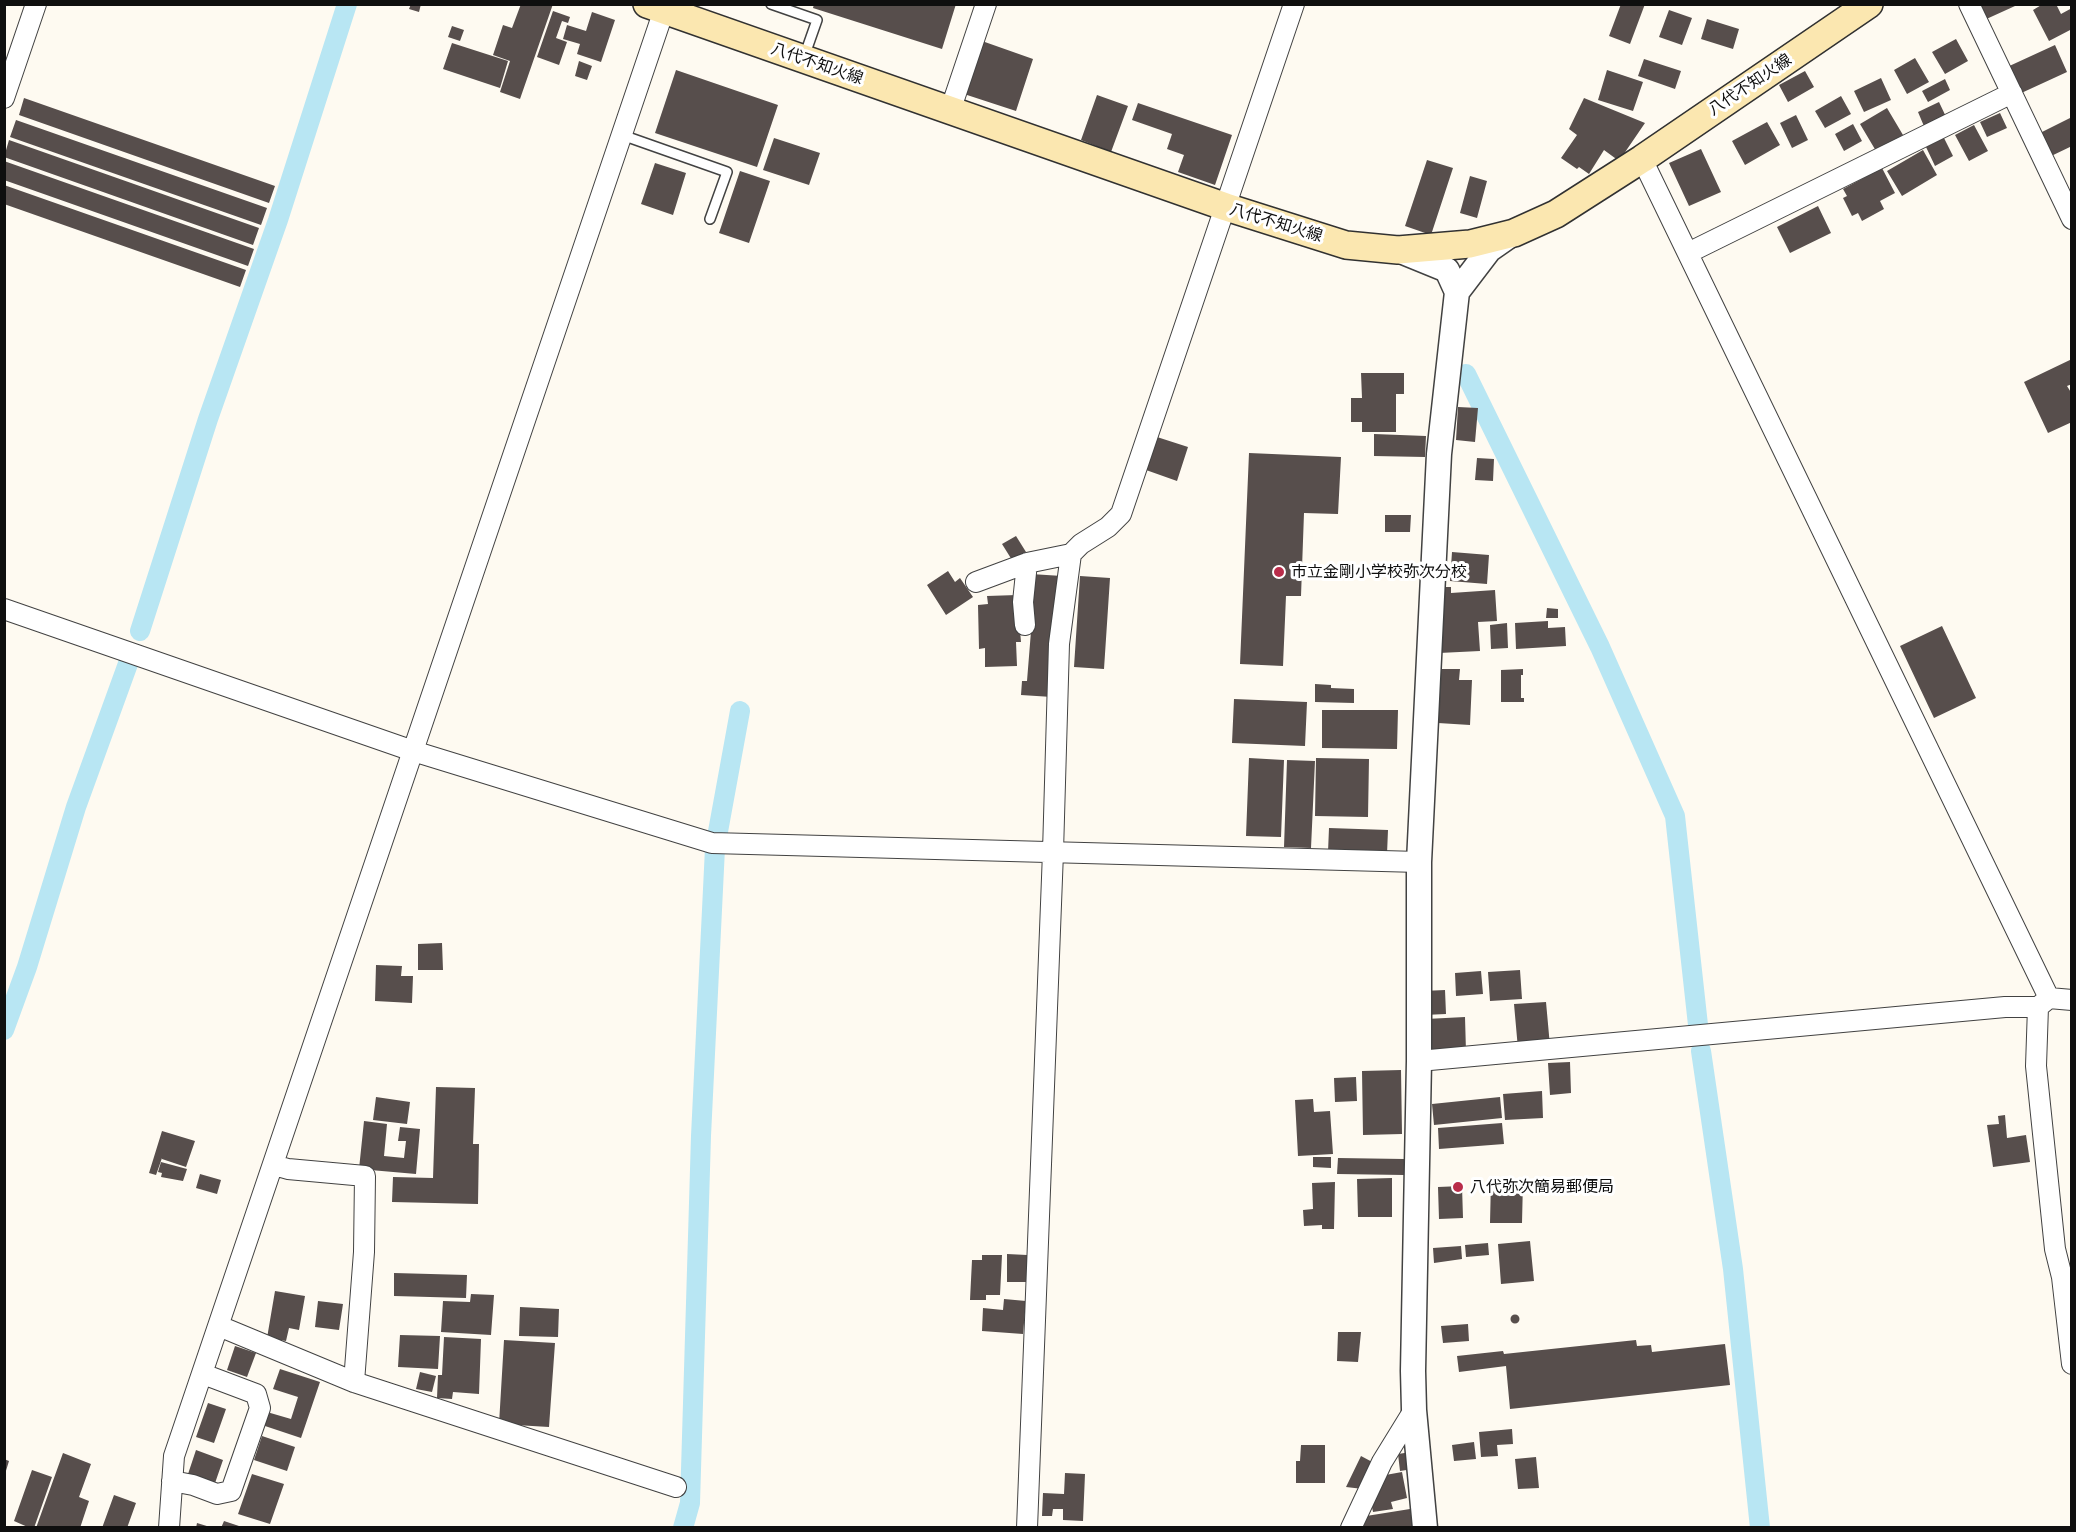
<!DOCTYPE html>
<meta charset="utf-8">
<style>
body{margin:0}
#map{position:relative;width:2076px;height:1532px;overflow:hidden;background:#fefaf1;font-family:Literata,serif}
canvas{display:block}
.frame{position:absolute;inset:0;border:6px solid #0f0f0f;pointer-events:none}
</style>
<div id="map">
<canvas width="2076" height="1532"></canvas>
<div class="frame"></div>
</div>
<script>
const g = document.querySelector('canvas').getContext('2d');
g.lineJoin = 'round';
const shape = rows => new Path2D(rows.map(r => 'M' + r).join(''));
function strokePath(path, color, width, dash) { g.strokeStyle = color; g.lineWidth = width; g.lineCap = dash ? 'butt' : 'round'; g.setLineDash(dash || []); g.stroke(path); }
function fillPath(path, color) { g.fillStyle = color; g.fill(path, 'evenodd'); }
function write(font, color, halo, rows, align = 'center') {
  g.font = font + ' Literata,"Noto Sans JP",serif'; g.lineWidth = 6; g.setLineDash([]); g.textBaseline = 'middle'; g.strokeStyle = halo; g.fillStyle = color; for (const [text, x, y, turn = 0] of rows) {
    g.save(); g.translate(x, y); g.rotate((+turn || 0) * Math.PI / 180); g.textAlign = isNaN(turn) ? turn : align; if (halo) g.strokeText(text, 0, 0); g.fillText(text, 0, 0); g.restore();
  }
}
const canal = shape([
 [1466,374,1600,647,1675,816,1698,1025],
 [140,631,208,419,278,220,347,4],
 [4,1030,27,967,76,807,129,661],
 [1701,1051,1733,1269,1760,1528],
 [683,1528,690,1503,701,1136,715,848,740,711]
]);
const building = shape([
 [411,4,421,4,419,12,409,9],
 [521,4,553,4,520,99,500,92,510,61,493,55,503,25,512,28],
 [814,4,956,4,942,49,813,8],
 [1621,4,1645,4,1630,44,1609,36],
 [2043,4,2056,4,2061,14,2072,8,2072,29,2049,41,2033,10],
 [1974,5,2014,5,2015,6,1982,21],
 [1669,10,1692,18,1682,45,1659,37],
 [553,11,570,17,568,23,562,21,556,38,567,42,559,65,537,57],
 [592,12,615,20,601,62,577,54,580,44,563,39,567,25,586,31],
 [1707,19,1739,29,1733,49,1701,39],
 [452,26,464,30,460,41,448,37],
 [1956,39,1968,61,1945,74,1932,52],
 [982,41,1033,59,1016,111,964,94],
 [452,43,508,61,500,88,443,69],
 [2055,45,2067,72,2017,95,2005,68],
 [1915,58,1929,82,1907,94,1894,70],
 [1644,59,1681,71,1675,89,1638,76],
 [579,61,592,66,587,80,575,76],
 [676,70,778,105,757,167,655,133],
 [1607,70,1643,82,1633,111,1598,100],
 [1805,71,1814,87,1788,102,1779,85],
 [1881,78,1891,100,1864,112,1854,91],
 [1945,79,1950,90,1928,102,1922,91],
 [1097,95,1128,106,1111,152,1081,140],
 [1841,96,1851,114,1825,128,1815,111],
 [24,98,275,186,269,203,19,115],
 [1584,98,1645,123,1619,161,1604,150,1589,174,1579,167,1577,169,1561,158,1577,135,1569,129],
 [1939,102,1948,121,1926,131,1918,112],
 [1138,103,1232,135,1215,185,1178,172,1184,155,1167,149,1172,134,1132,120],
 [1887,108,1903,135,1876,151,1860,124],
 [2000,113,2007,128,1987,137,1980,122],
 [1796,115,1808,140,1792,148,1780,123],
 [2072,117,2072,146,2047,158,2036,135],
 [16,120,267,208,261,225,10,137],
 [1767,122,1780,145,1745,165,1732,141],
 [1853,124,1862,141,1844,151,1835,134],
 [1974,125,1988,151,1969,161,1955,135],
 [774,138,820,153,809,185,763,170],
 [1944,138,1953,156,1935,166,1926,147],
 [9,140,259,228,253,245,4,157],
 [1701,149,1721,192,1689,206,1669,163],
 [1923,150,1937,175,1902,196,1887,171],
 [1427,160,1453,168,1431,235,1405,226],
 [4,161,254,249,248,266,4,180],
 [655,163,686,173,673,215,641,204],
 [1882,168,1895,193,1880,201,1884,209,1862,221,1858,213,1852,216,1843,198,1847,196,1843,189],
 [740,171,770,181,749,243,719,233],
 [1470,176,1487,181,1477,218,1460,213],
 [4,185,246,270,240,287,4,204],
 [1818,206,1831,233,1790,253,1777,227],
 [2072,359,2072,384,2067,386,2072,394,2072,422,2048,433,2024,382],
 [1361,373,1404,373,1404,394,1396,394,1396,432,1362,432,1362,422,1351,422,1351,398,1362,398],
 [1458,407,1478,408,1475,442,1456,440],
 [1374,434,1426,436,1425,457,1374,456],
 [1157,437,1188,447,1177,481,1146,470],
 [1249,453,1341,457,1338,514,1304,513,1301,596,1286,596,1283,666,1240,664],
 [1477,458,1494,459,1493,481,1475,480],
 [1385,515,1411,515,1410,532,1385,532],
 [1016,536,1026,552,1012,560,1002,544],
 [1452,552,1489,555,1487,584,1450,581],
 [948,571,955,582,960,578,973,597,946,615,927,585],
 [1031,574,1062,576,1052,697,1021,695,1022,681,1027,681,1032,619],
 [1080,576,1110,578,1104,669,1074,667],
 [1442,587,1451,587,1451,593,1495,590,1497,621,1478,622,1480,651,1439,653],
 [1017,595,1021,642,1016,642,1017,666,985,667,985,648,979,649,978,605,988,604,987,596],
 [1547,608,1558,609,1558,618,1546,618],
 [1548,621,1548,628,1565,627,1566,646,1516,649,1515,623],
 [1507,623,1508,648,1491,649,1490,625],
 [1942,626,1976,698,1934,718,1900,646],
 [1441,669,1460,669,1459,680,1472,680,1470,725,1438,723],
 [1523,669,1523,675,1521,675,1521,698,1524,698,1524,702,1501,702,1501,670],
 [1315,684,1331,685,1331,688,1354,689,1354,703,1315,702],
 [1234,699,1307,702,1305,746,1232,743],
 [1322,710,1398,710,1397,749,1322,748],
 [1249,758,1284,760,1281,837,1246,836],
 [1316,758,1369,759,1368,817,1315,816],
 [1287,760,1315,761,1311,848,1284,847],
 [1329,828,1388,830,1387,854,1328,852],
 [442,943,443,970,418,970,418,944],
 [376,965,402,966,401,976,413,976,412,1003,375,1001],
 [1520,970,1522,999,1490,1001,1488,972],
 [1481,971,1483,994,1456,996,1455,973],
 [1445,990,1446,1014,1424,1015,1423,991],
 [1546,1002,1550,1046,1518,1049,1514,1004],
 [1465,1017,1466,1052,1427,1055,1426,1019],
 [1570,1062,1571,1093,1550,1095,1548,1063],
 [1401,1070,1402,1134,1363,1135,1362,1071],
 [1356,1077,1357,1101,1335,1102,1334,1078],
 [436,1087,475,1088,473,1144,479,1144,478,1204,392,1202,393,1177,433,1178],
 [1542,1091,1543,1118,1505,1120,1503,1094],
 [376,1097,410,1102,407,1124,373,1120],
 [1500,1097,1502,1118,1434,1125,1432,1104],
 [1313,1099,1314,1112,1330,1111,1333,1154,1298,1156,1295,1100],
 [2005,1115,2007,1138,2026,1135,2030,1162,1993,1167,1987,1125,1999,1124,1998,1116],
 [364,1121,387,1124,384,1156,404,1158,406,1141,398,1141,400,1127,420,1129,416,1174,359,1169],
 [1502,1123,1504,1144,1439,1149,1438,1128],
 [162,1131,195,1141,186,1167,162,1159,162,1158,156,1175,149,1173],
 [1313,1157,1331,1157,1331,1168,1313,1167],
 [1338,1158,1404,1159,1404,1175,1337,1174],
 [161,1162,187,1169,183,1181,161,1177,162,1173,158,1172],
 [200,1174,221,1180,217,1194,196,1188],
 [1392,1178,1392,1217,1358,1217,1357,1179],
 [1491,1180,1523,1181,1522,1223,1490,1223],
 [1335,1182,1334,1229,1322,1229,1322,1225,1304,1226,1303,1210,1313,1209,1312,1183],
 [1462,1186,1463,1218,1439,1219,1438,1187],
 [1530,1241,1534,1281,1501,1284,1498,1244],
 [1488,1243,1489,1255,1466,1257,1465,1245],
 [1461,1246,1462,1259,1434,1263,1433,1248],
 [1007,1254,1027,1255,1027,1282,1007,1282],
 [982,1255,1002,1255,1000,1295,986,1295,986,1300,970,1300,972,1260,982,1260],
 [394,1273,467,1275,466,1298,394,1296],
 [275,1291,305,1296,299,1330,289,1328,286,1341,267,1338],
 [471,1294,494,1295,491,1335,441,1332,443,1301,470,1302],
 [1004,1299,1026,1301,1023,1334,982,1331,983,1308,1003,1310],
 [318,1301,343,1304,339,1330,315,1327],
 [520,1307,559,1309,558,1337,519,1336],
 '1510.5 1319a4.5 4.5 0 1 1 9 0a4.5 4.5 0 1 1-9 0Z',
 [1468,1324,1469,1341,1443,1343,1441,1326],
 [1338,1332,1361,1332,1358,1362,1337,1361],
 [400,1335,440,1336,438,1369,398,1367],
 [444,1337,481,1339,479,1394,453,1392,452,1399,437,1398,438,1375,442,1375],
 [504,1340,555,1343,549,1427,499,1424],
 [1636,1340,1637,1346,1651,1345,1652,1352,1725,1344,1730,1385,1510,1409,1506,1366,1459,1372,1457,1356,1503,1351,1504,1354],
 [235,1346,256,1353,247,1377,227,1370],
 [280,1369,320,1382,301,1438,262,1425,267,1412,291,1419,298,1397,273,1389],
 [420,1372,436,1376,432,1392,416,1389],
 [208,1403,226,1409,214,1443,196,1437],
 [1512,1429,1513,1444,1497,1445,1498,1456,1481,1457,1479,1432],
 [262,1436,295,1447,287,1471,254,1460],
 [1474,1442,1476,1459,1454,1461,1452,1445],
 [1301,1445,1325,1445,1325,1483,1296,1483,1296,1461,1300,1461],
 [196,1450,223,1460,214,1486,187,1477],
 [1411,1452,1413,1469,1400,1471,1398,1454],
 [63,1453,91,1464,79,1497,89,1501,80,1528,36,1528],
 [1361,1456,1376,1464,1363,1489,1346,1487],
 [1536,1457,1539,1488,1518,1489,1515,1459],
 [4,1459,9,1461,5,1474,4,1474],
 [32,1470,52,1477,34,1528,30,1528,14,1521],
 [1402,1472,1407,1498,1391,1502,1393,1509,1373,1512,1369,1493,1380,1476],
 [1065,1473,1085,1474,1083,1521,1063,1520,1063,1509,1053,1509,1052,1516,1042,1516,1043,1493,1064,1494],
 [252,1474,284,1484,270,1524,238,1514],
 [114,1495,136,1503,127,1528,102,1528],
 [1410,1509,1413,1528,1362,1528,1360,1517],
 [224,1521,242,1527,242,1528,221,1528],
 [197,1523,210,1527,210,1528,196,1528]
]);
const service = shape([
 [771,4,817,20,804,57],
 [622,135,727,172,710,219]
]);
const minor = shape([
 [1969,4,2072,219],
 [4,98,36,4],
 [950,111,986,4],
 [1642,159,2049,998],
 [1688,253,2012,93],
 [976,582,1027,563,1071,554],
 [4,609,413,751,712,843,1419,862],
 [1025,625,1023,602,1027,563],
 [2049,998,2072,1000],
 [2038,1007,2036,1066,2055,1249,2062,1277,2072,1364],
 [1419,1061,2005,1007,2038,1007,2049,998],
 [274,1165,288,1169,365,1176,364,1252,354,1382],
 [219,1326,354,1382,676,1487],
 [172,1481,193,1485,217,1494,231,1491,260,1408,256,1394,203,1374],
 [169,1528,174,1456,664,10],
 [1027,1528,1053,852,1059,644,1071,554,1081,544,1108,527,1121,514,1294,4],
 [1351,1528,1382,1462,1414,1410]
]);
const tertiary = shape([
 [1398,250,1447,270,1457,292],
 [1425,1528,1414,1410,1413,1371,1419,1061,1419,862,1439,454,1457,292,1489,250,1512,234]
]);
const secondary = shape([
 [647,4,1226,207,1346,245,1398,250,1470,244,1514,233,1556,214,1642,159,1869,4]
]);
const markers = [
 [1279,572,6,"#b92d4a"],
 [1458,1187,6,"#b92d4a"]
];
const streetNames = [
 ["八代不知火線",817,64,19],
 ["八代不知火線",1750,85,-34],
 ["八代不知火線",1276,223,17]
];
const poiNames = [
 ["市立金剛小学校弥次分校",1291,572],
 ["八代弥次簡易郵便局",1470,1187]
];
strokePath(canal, '#b8e6f3', 20);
fillPath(building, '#574e4c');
strokePath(service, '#424242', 12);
strokePath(minor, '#424242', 22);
strokePath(tertiary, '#424242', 27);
strokePath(secondary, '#313131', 30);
strokePath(service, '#fff', 9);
strokePath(minor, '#fff', 20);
strokePath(tertiary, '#fff', 24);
strokePath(secondary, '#fbe7b0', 27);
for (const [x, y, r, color] of markers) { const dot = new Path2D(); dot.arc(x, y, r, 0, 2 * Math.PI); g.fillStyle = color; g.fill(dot); strokePath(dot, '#fff', 2); }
write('16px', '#0f0f0f', '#fff', streetNames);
write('16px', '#0f0f0f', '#fff', poiNames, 'left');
</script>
